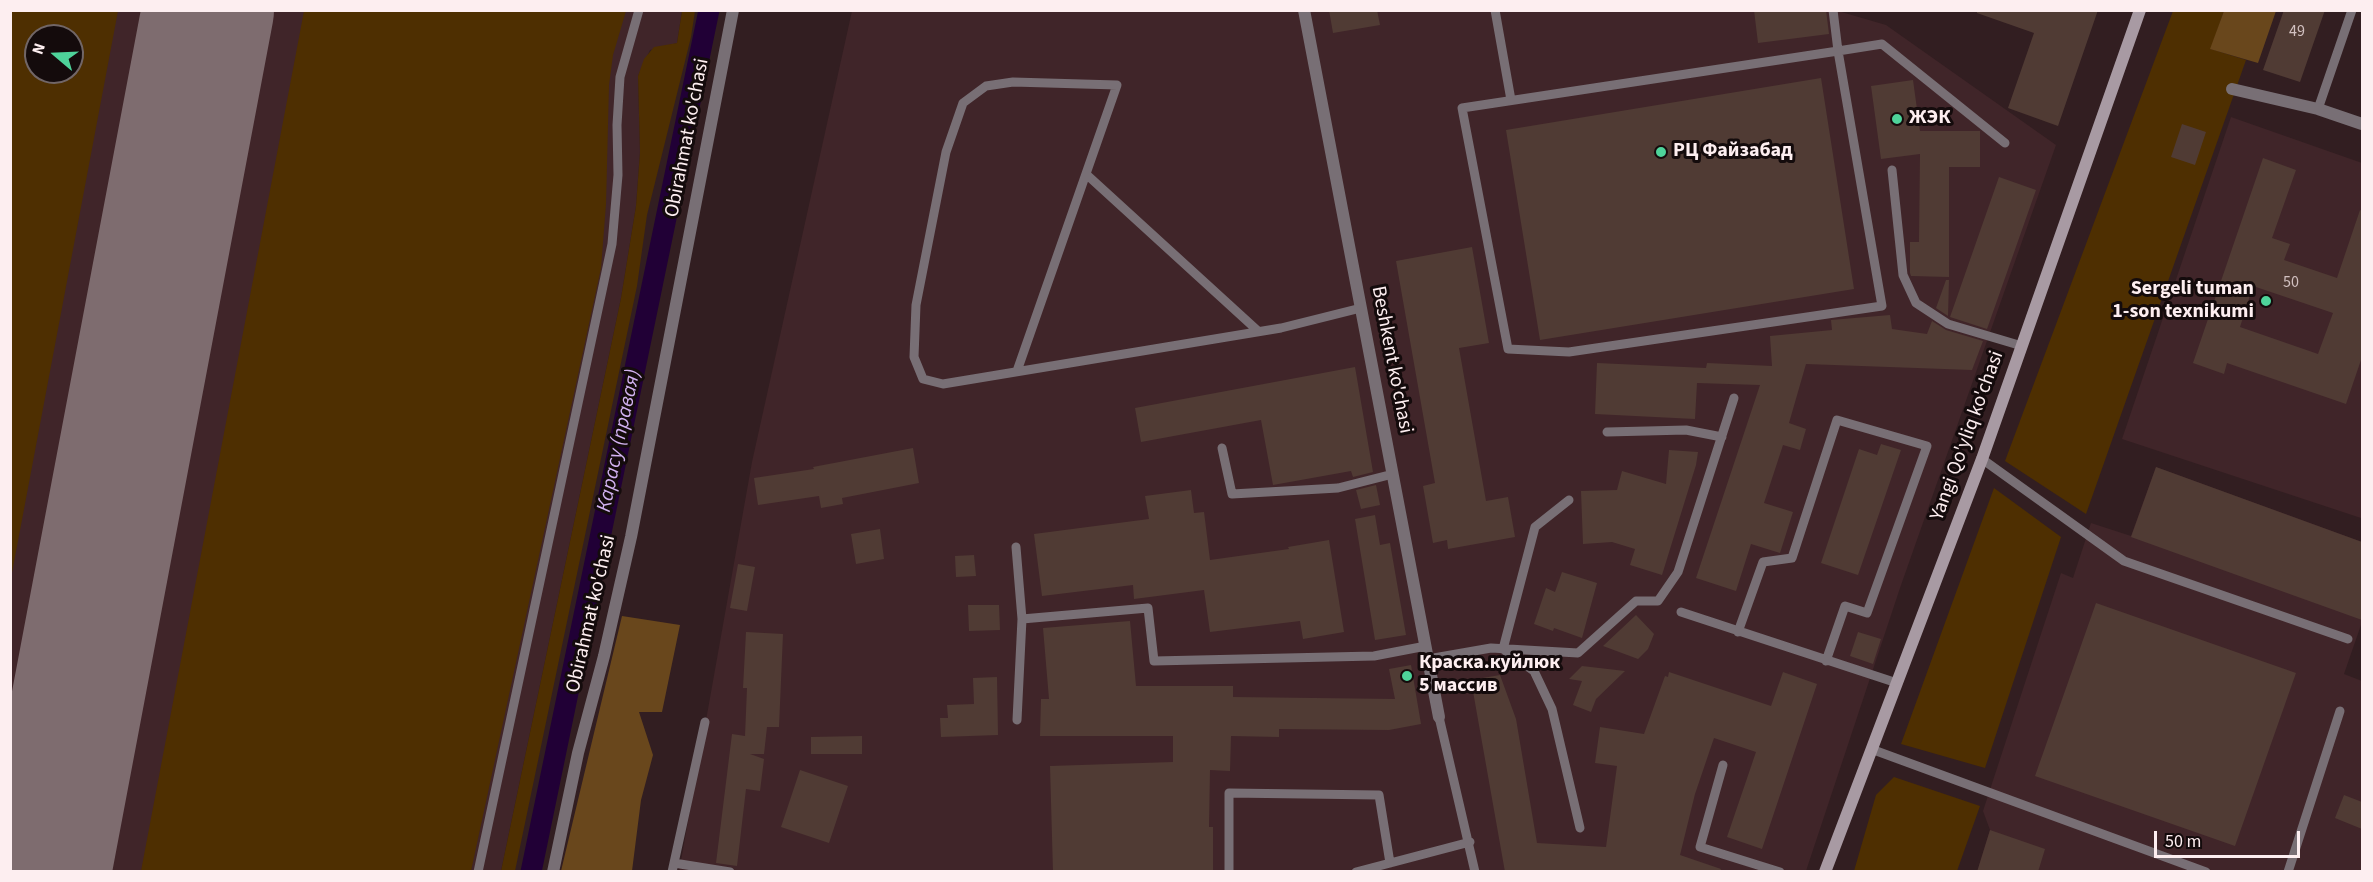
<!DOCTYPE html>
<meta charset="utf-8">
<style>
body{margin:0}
#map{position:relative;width:2373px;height:882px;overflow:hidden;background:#321e21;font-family:"Source Sans 3",sans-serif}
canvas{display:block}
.frame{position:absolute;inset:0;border:12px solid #fdeef0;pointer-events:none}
.north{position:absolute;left:24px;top:24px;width:60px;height:60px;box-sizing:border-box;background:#140b0c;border:2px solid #716667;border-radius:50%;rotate:289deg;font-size:16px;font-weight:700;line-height:24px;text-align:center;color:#fdeef0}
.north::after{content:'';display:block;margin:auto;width:21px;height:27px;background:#4ed39a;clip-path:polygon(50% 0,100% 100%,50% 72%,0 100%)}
.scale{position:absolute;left:2154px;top:831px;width:146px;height:27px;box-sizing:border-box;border:3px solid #fdeef0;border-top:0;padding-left:8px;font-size:18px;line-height:21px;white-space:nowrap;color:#fdeef0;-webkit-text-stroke:4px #140b0c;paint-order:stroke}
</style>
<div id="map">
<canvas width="2373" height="882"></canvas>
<div class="frame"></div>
<div class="north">N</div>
<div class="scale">50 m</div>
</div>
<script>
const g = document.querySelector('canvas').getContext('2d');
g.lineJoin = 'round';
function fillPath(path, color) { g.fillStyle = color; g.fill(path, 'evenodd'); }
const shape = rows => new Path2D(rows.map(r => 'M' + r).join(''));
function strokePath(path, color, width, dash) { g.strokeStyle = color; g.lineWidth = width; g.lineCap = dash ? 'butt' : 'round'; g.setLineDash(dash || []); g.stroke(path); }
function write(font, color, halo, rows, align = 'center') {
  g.font = font + ' "Source Sans 3",sans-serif'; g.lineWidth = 6; g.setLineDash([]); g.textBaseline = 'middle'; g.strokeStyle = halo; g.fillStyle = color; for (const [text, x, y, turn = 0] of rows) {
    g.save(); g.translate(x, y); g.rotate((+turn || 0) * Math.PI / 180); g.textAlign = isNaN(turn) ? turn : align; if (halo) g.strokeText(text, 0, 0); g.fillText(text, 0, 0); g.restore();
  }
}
const built = shape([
 [10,11,682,11,677,43,650,50,638,76,640,152,636,206,621,298,501,871,11,871],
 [36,36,72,36,72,72,36,72],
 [852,11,1838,11,1886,25,2056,145,1900,588,1806,871,679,872,752,462],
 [2231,117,2362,163,2361,518,2122,439],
 [2156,467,2362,542,2362,622,2344,674,2362,681,2362,871,1977,872,1990,830,1983,811,2061,573,2073,578,2091,523,2131,536]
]);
const green = shape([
 [11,10,118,11,11,578,10,11],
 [36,36,72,36,72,72,36,72],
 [304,11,626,11,613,55,609,85,606,204,601,268,471,871,141,871],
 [682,11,695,11,691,37,647,215,637,286,515,871,501,871,621,298,636,206,640,152,638,76,644,59,654,47,677,43],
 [2173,11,2224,11,2211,49,2246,60,2086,514,2005,461],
 [1994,488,2061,537,1985,768,1901,744],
 [1894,777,1980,806,1957,871,1854,871,1876,795]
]);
const forest = shape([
 [2224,11,2276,11,2258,63,2210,49],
 [622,616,680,625,662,712,639,712,653,755,641,800,632,871,561,871]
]);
const canal = shape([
 [531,872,709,10]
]);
const runway = shape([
 [45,872,208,10]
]);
const building = shape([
 [1329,10,1377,10,1380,25,1333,33],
 [1754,10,1826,10,1829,34,1758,43],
 [1977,10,2098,10,2058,126,2008,108,2034,33,1977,13],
 [2284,10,2325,10,2300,82,2263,70],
 [1821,78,1854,289,1540,340,1506,130],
 [1913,80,1920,131,1980,131,1980,167,1949,167,1949,277,1911,276,1910,273,1910,242,1919,242,1920,154,1881,159,1871,86],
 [2182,124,2206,132,2195,165,2171,157],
 [2263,158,2296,170,2272,238,2290,244,2284,260,2337,278,2360,210,2362,211,2362,357,2346,404,2227,363,2224,374,2193,363],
 [2253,286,2333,313,2318,354,2240,327],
 [1999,177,2036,190,1987,329,1950,317],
 [1472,247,1489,343,1459,348,1486,501,1508,497,1515,537,1448,549,1447,540,1433,543,1423,486,1435,483,1396,261],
 [1946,280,1949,280,1948,316,1936,308],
 [1890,315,1892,329,1927,334,1932,321,1946,330,1983,341,1972,370,1806,364,1789,423,1806,429,1800,450,1783,445,1764,503,1793,512,1780,553,1751,544,1736,591,1696,578,1760,385,1697,383,1695,419,1595,414,1597,363,1706,368,1707,363,1772,366,1770,336,1832,330,1831,320],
 [1355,367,1373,472,1353,477,1351,471,1273,485,1261,420,1141,442,1135,408],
 [1881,444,1901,450,1858,575,1821,563,1859,449,1877,455],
 [913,448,919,483,842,498,843,504,821,508,819,496,758,505,754,478,814,469,813,467],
 [1669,450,1698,452,1696,465,1662,575,1630,565,1635,549,1612,542,1583,544,1581,491,1617,490,1622,471,1666,484],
 [2156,467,2362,542,2362,620,2131,537],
 [1376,485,1380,505,1361,509,1356,490],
 [1191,490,1194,513,1204,512,1210,560,1289,549,1288,547,1329,540,1344,632,1303,639,1300,621,1210,632,1204,590,1134,599,1133,585,1042,596,1034,534,1149,519,1145,496],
 [1375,515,1380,545,1390,543,1406,635,1375,640,1355,519],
 [880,529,884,559,856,564,851,534],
 [974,555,976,576,956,577,955,556],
 [738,564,755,567,747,611,730,608],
 [1562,572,1597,583,1582,638,1554,628,1553,631,1534,624,1546,588,1555,592],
 [2096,603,2296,673,2235,846,2035,776],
 [968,605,999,605,1000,630,969,631],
 [1636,615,1654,634,1648,649,1638,659,1603,646],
 [1130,621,1136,686,1233,686,1233,697,1395,699,1389,669,1411,665,1421,724,1389,730,1279,729,1279,737,1231,736,1230,771,1210,770,1209,827,1213,827,1213,872,1053,872,1050,766,1173,762,1173,736,1040,736,1041,699,1049,699,1043,628],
 [746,632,783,634,779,727,767,727,764,754,750,754,764,759,760,791,746,789,737,866,716,863,732,734,745,736,747,688,743,688],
 [1858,632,1881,639,1873,664,1850,656],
 [1582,666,1625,671,1596,699,1591,712,1573,705,1582,681,1569,679],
 [1669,672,1771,706,1783,672,1817,684,1762,849,1727,837,1756,752,1714,738,1695,794,1680,855,1721,869,1720,872,1505,872,1471,680,1500,675,1516,719,1537,843,1606,847,1617,766,1595,763,1600,727,1644,734,1665,676,1668,677],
 [997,677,998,735,941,737,940,718,948,718,947,705,974,704,973,678],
 [862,736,862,754,811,754,811,737],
 [800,770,848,786,829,843,781,827],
 [2344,795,2362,802,2362,829,2335,818],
 [1990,830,2045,849,2038,872,1977,872]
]);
const lane = shape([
 [1495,10,1511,100],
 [1833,10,1838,51,1882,306,1569,352,1508,349,1462,108,1838,51,1882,44,2005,143],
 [2318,109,2352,10],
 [1892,170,1903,275,1916,303,1948,324,2022,346],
 [1086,174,1258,331],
 [1017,371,1117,85,1013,82,986,86,963,103,946,152,916,305,914,357,923,379,943,384,1281,328,1361,308],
 [1607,432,1686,430,1722,437],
 [1222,448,1232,494,1338,488,1393,474],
 [1982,459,2124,561,2348,639],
 [1569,500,1535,527,1503,649,1534,671,1552,709,1580,828],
 [1016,547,1022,619,1017,720],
 [1681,612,1897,683],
 [1022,619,1148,608,1154,661,1374,656,1426,646],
 [1738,632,1763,562,1792,558,1837,420,1927,446,1867,613,1845,606,1826,661],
 [1428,659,1491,648,1578,653,1636,601,1658,601,1678,572,1734,398],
 [1439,717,1475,872],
 [1871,749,2206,872],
 [1723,765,1700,847,1780,872],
 [674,863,730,872],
 [478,872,612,244,618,175,617,125,620,77,639,10],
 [672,872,705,722],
 [1229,872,1229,793,1379,795,1390,863],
 [1356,872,1470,842],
 [2288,872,2340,711]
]);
const street = shape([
 [1304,10,1439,717],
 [2232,89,2318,109,2362,124],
 [553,872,578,753,604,656,631,537,733,10]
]);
const secondary = shape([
 [1825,872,1982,459,2140,10]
]);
const markers = [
 [1897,119,6,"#4ed39a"],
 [1661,152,6,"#4ed39a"],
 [2266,301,6,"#4ed39a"],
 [1407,676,6,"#4ed39a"]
];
const numberNames = [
 ["49",2297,32],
 ["50",2291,283]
];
const poiNames = [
 ["ЖЭК",1909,119],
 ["РЦ Файзабад",1673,152],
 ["Sergeli tuman",2254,290,"right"],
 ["1-son texnikumi",2254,313,"right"],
 ["Краска.куйлюк",1419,664],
 ["5 массив",1419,687]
];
const streetNames = [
 ["Obirahmat ko'chasi",688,138,-79],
 ["Beshkent ko'chasi",1391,360,79],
 ["Yangi Qo'yliq ko'chasi",1968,436,-70],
 ["Obirahmat ko'chasi",592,614,-77]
];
const waterNames = [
 ["Карасу (правая)",620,441,-78]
];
fillPath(built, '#402529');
fillPath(green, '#4e2f01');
fillPath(forest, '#69471c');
strokePath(canal, '#210036', 21);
strokePath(runway, '#7e6c6f', 132);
fillPath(building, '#503b34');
strokePath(lane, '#786f75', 9);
strokePath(street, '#786f75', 12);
strokePath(secondary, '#a89aa3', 12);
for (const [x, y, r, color] of markers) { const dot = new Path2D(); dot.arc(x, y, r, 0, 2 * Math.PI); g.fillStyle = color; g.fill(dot); strokePath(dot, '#140b0c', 2); }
write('16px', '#d2c1c1', null, numberNames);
write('bold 20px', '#fdeef0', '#140b0c', poiNames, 'left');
write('20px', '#fdeef0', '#140b0c', streetNames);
write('italic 21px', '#d2b2f1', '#140b0c', waterNames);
</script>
